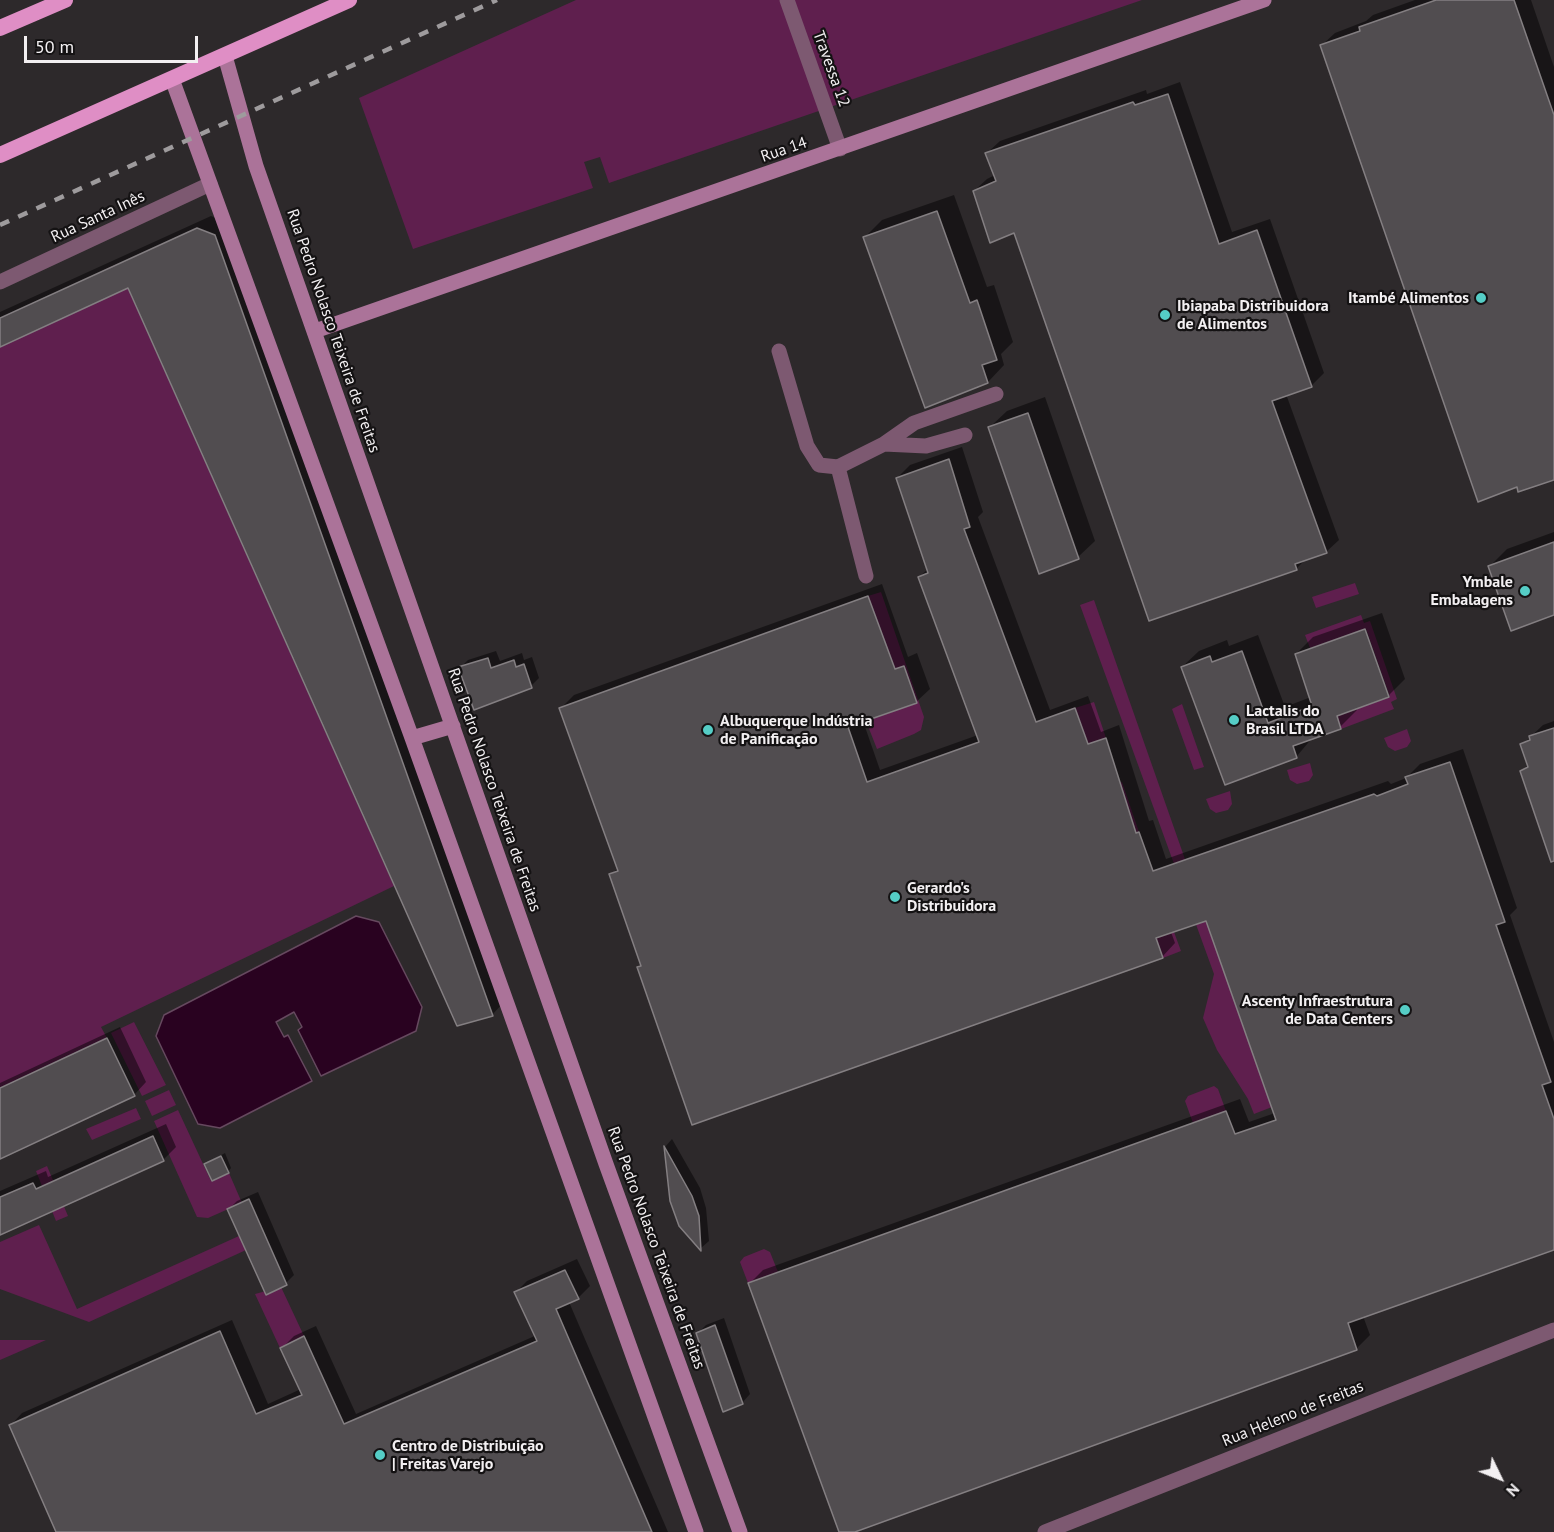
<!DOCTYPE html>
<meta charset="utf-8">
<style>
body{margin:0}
#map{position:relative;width:1554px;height:1532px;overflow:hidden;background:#2d292b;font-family:"PT Sans",sans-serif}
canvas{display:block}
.north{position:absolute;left:1470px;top:1448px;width:60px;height:60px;-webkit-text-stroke:4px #141213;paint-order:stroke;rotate:133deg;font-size:16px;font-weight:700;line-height:24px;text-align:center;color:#f3f0f2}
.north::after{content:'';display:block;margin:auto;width:21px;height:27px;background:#f3f0f2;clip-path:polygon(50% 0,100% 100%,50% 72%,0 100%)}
.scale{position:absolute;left:24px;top:36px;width:174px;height:27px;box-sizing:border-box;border:3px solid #f3f0f2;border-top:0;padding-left:8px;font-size:18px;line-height:21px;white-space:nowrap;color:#f3f0f2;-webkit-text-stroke:4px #141213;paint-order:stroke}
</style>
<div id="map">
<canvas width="1554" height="1532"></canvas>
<div class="north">N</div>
<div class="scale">50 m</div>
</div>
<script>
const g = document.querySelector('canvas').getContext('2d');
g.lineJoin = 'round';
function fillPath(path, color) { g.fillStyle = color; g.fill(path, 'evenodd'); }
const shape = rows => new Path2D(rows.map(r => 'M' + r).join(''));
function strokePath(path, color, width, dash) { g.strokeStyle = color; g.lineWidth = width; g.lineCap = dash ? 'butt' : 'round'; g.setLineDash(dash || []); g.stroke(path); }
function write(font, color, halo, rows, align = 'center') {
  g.font = font + ' "PT Sans",sans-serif'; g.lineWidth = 4.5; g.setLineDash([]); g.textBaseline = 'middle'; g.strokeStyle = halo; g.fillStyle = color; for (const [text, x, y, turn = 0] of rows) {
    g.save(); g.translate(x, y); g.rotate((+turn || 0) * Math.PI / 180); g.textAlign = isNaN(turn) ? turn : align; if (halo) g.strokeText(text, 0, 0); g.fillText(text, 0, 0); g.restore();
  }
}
const green = shape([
 [576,0,1142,0,609,183,600,157,584,162,593,188,413,249,359,98],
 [117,264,394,886,101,1027,107,1038,0,1088,0,347,112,295,102,271],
 [1355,583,1359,594,1316,608,1312,597],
 [881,592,924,717,921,730,914,734,877,749,866,721,917,703,904,666,848,686,884,641,868,596],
 [1094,600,1272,1107,1254,1114,1248,1099,1217,1050,1203,1018,1214,974,1080,605],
 [1361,615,1364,623,1370,621,1397,699,1391,702,1394,709,1341,729,1337,716,1390,697,1366,629,1310,648,1305,635],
 [1094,702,1106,738,1088,744,1075,708],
 [1182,704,1204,767,1194,770,1172,709],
 [1407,729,1411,741,1407,747,1395,751,1388,747,1384,738],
 [1310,763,1313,775,1309,781,1297,784,1290,780,1287,770],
 [1122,782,1139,832,1136,833,1103,789],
 [1230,791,1232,804,1228,810,1216,813,1210,809,1206,799],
 [1174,932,1181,951,1163,958,1156,938],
 [134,1022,166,1085,142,1096,111,1033],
 [1214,1086,1218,1089,1226,1111,1193,1123,1185,1101,1188,1096],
 [169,1090,176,1105,152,1116,145,1101],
 [136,1108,141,1119,92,1140,86,1129],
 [178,1110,211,1181,229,1173,242,1203,208,1218,197,1217,154,1121],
 [47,1166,68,1216,56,1221,36,1171],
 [39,1225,77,1309,239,1236,246,1250,89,1322,0,1289,0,1242],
 [764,1249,770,1252,778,1272,748,1283,740,1262,744,1257],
 [281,1287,304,1336,280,1348,255,1294],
 [0,1340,46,1340,0,1360]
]);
const water = shape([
 [356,916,379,922,422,1007,416,1031,321,1076,298,1030,302,1027,294,1012,276,1022,284,1037,288,1035,312,1081,220,1128,198,1124,156,1036,164,1015,356,916]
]);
const shadow = shape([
 [1415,0,1531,0,1554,67,1554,478,1322,45,1335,33,1366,21,1373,15],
 [1180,82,1232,232,1270,219,1324,373,1311,386,1286,394,1339,540,1326,552,1306,559,1296,569,1015,231,974,191,987,179,995,175,987,153,1000,141,1146,90,1147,94],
 [954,195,987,287,994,285,1013,342,1001,354,1004,365,988,382,926,406,865,237,882,220],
 [211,216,227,223,504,1002,492,1015,129,286,0,345,0,312],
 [1045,397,1095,541,1078,557,990,427,1007,411],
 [962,447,983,512,978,517,1050,710,1088,696,1101,732,1119,725,1149,821,1153,820,1166,859,1388,781,1391,784,1406,778,1420,764,1463,749,1517,908,1510,915,1554,1042,1554,1248,1363,1316,1370,1335,1356,1349,851,1532,841,1532,750,1283,763,1270,1240,1099,1249,1122,1275,1113,1207,919,1171,932,1175,943,1162,957,638,968,642,964,611,875,619,867,561,708,574,695,882,584,908,657,917,653,930,689,916,702,863,721,880,770,978,735,919,577,928,569,897,478,910,465],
 [1554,532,1554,614,1490,566,1507,549],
 [1382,613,1405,679,1388,696,1356,708,1357,710,1340,727,1313,737,1297,756,1226,783,1182,667,1199,651,1227,640,1229,646,1258,635,1285,707,1311,697,1296,654,1313,637],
 [496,651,500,661,522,653,524,660,532,657,539,678,531,686,460,668,468,660],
 [1554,721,1554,831,1521,771,1529,764,1522,745,1543,725],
 [120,1027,146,1082,134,1095,0,1157,0,1083],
 [166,1124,176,1147,163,1160,0,1234,0,1191,46,1171,48,1177],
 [672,1139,700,1188,706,1208,709,1241,701,1248,681,1225,672,1200,665,1147],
 [225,1153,231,1168,228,1172,205,1164],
 [258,1192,294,1275,286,1283,229,1209,237,1201],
 [577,1259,590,1286,578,1298,569,1302,668,1532,58,1532,11,1425,22,1413,232,1320,268,1404,301,1389,282,1348,294,1336,316,1326,356,1414,537,1335,516,1292,527,1281],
 [724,1318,750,1394,742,1403,698,1333,706,1325]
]);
const building = shape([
 [1436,0,1514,0,1554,115,1554,480,1518,492,1517,487,1478,502,1320,45,1360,31,1359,27,1436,0],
 [1168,94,1219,244,1257,230,1312,387,1272,401,1327,553,1295,564,1297,570,1149,621,1014,233,990,243,973,191,996,181,985,153,1133,102,1135,105,1168,94],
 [937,211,970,303,977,300,997,360,982,365,988,383,925,408,863,237,937,211],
 [197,228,215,235,493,1016,457,1026,128,288,0,347,0,318,197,228],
 [1028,413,1079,559,1039,574,988,427,1028,413],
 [949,459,970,527,964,529,1036,722,1075,708,1088,744,1106,738,1136,833,1139,832,1153,871,1374,794,1377,796,1408,784,1405,777,1450,762,1505,922,1496,925,1551,1082,1542,1085,1554,1119,1554,1250,1348,1323,1357,1350,855,1532,839,1532,748,1283,1226,1111,1235,1134,1276,1120,1206,921,1156,938,1163,958,692,1125,637,967,641,966,609,874,618,871,559,708,868,596,895,669,904,666,917,703,848,727,867,782,979,742,918,577,928,573,896,478,949,459],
 [1554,542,1554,615,1511,631,1488,566,1554,542],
 [1365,629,1389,697,1337,716,1341,729,1293,746,1297,758,1225,785,1181,667,1210,656,1212,662,1242,651,1268,723,1312,706,1295,654,1365,629],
 [488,658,491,668,514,660,516,667,524,664,532,688,474,710,458,667,488,658],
 [1554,728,1554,861,1551,862,1520,771,1528,767,1520,744,1530,740,1529,736,1554,728],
 [107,1038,135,1096,0,1159,0,1088,107,1038],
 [153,1136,164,1161,0,1235,0,1197,33,1183,36,1189,153,1136],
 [664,1146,692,1196,699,1216,701,1251,679,1226,670,1201,664,1146],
 [221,1156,229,1173,212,1181,204,1164,221,1156],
 [249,1199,287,1285,266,1295,227,1209,249,1199],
 [565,1270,579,1299,556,1309,652,1532,56,1532,9,1425,220,1331,256,1414,302,1395,280,1348,304,1336,344,1424,537,1341,514,1292,565,1270],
 [715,1325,743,1404,723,1412,696,1333,715,1325]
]);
const minor = shape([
 [787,0,840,149],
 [0,282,210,184],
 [779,351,807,446,819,465,838,467,866,576],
 [884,444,926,446,965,435],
 [838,467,884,444,914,423,996,394],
 [1045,1532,1554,1330]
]);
const secondary = shape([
 [225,56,256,166,606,1164,740,1532],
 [172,79,412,738,696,1532],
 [315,331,1264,0],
 [412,738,453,726]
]);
const trunk = shape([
 [0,28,65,0],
 [0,155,349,0]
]);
const rail = shape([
 [0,225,497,0]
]);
const markers = [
 [1481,298,6,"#55cdc6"],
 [1165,315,6,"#55cdc6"],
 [1525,591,6,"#55cdc6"],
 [1234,720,6,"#55cdc6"],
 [708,730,6,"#55cdc6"],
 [895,897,6,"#55cdc6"],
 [1405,1010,6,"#55cdc6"],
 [380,1455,6,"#55cdc6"]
];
const streetNames = [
 ["Travessa 12",831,69,70],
 ["Rua 14",784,150,-19],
 ["Rua Santa Inês",98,217,-25],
 ["Rua Pedro Nolasco Teixeira de Freitas",333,331,71],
 ["Rua Pedro Nolasco Teixeira de Freitas",494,790,71],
 ["Rua Pedro Nolasco Teixeira de Freitas",656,1248,70],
 ["Rua Heleno de Freitas",1293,1414,-22]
];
const poiNames = [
 ["Itambé Alimentos",1469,298,"right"],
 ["Ibiapaba Distribuidora",1177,306],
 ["de Alimentos",1177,324],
 ["Ymbale",1513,582,"right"],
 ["Embalagens",1513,600,"right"],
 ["Lactalis do",1246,711],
 ["Brasil LTDA",1246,729],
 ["Albuquerque Indústria",720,721],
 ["de Panificação",720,739],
 ["Gerardo's",907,888],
 ["Distribuidora",907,906],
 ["Ascenty Infraestrutura",1393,1001,"right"],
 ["de Data Centers",1393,1019,"right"],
 ["Centro de Distribuição",392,1446],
 ["| Freitas Varejo",392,1464]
];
fillPath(green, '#5f1f4e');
fillPath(water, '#290220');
strokePath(water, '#66495f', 1.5);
fillPath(shadow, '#0007');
fillPath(building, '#514d50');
strokePath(building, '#847f82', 1.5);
strokePath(minor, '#7d5971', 15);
strokePath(secondary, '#ab7399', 15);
strokePath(trunk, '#df8ec5', 16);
strokePath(rail, '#9e9b9d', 4.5, [10, 10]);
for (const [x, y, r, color] of markers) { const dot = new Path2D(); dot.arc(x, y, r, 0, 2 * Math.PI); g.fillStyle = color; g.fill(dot); strokePath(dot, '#141213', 2); }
write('16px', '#f3f0f2', '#141213', streetNames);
write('bold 16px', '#f3f0f2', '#141213', poiNames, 'left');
</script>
